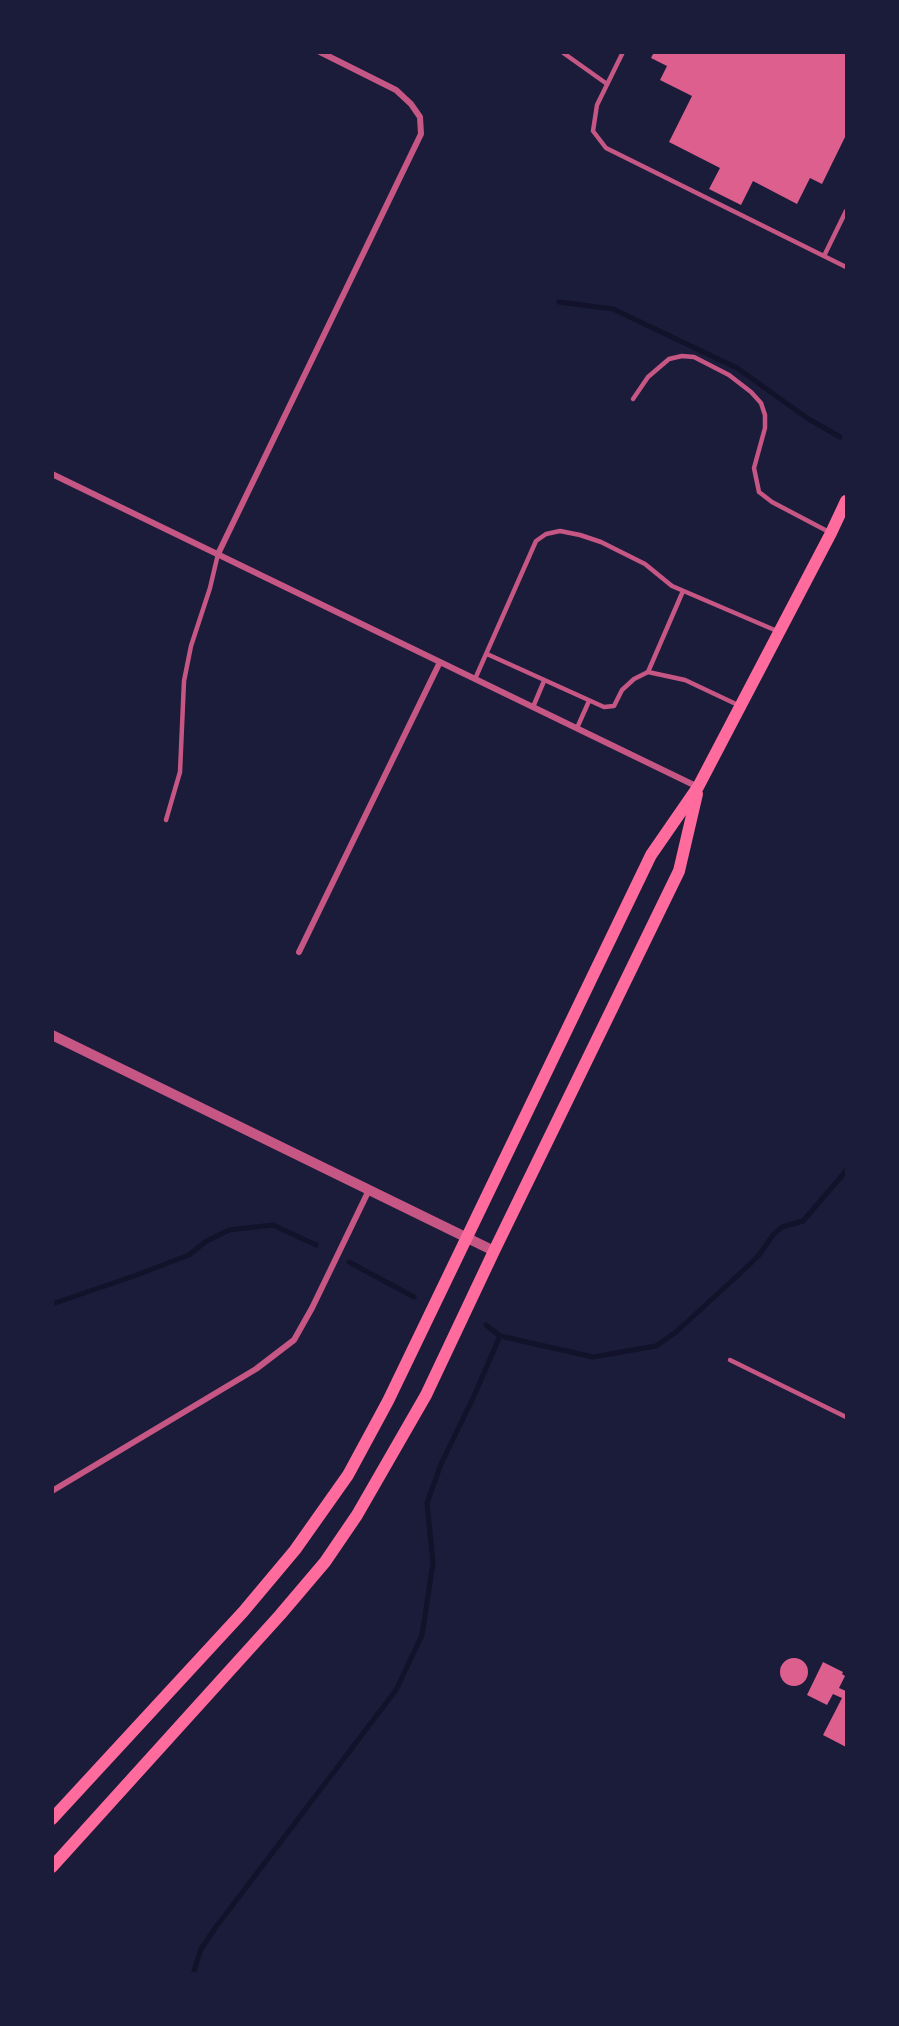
<!DOCTYPE html>
<style>
body{margin:0}
#map{position:relative;width:899px;height:2026px;overflow:hidden;background:#1b1b3a;font-family:"Public Sans",sans-serif}
canvas{display:block}
.frame{position:absolute;inset:0;border:54px solid #1b1b3a;pointer-events:none}
</style>
<div id="map">
<canvas width="899" height="2026"></canvas>
<div class="frame"></div>
</div>
<script>
const g = document.querySelector('canvas').getContext('2d');
g.lineJoin = 'round';
const shape = rows => new Path2D(rows.map(r => 'M' + r).join(''));
function strokePath(path, color, width, dash) { g.strokeStyle = color; g.lineWidth = width; g.lineCap = dash ? 'butt' : 'round'; g.setLineDash(dash || []); g.stroke(path); }
function fillPath(path, color) { g.fillStyle = color; g.fill(path, 'evenodd'); }
const stream = shape([
 [559,302,613,309,737,368,807,418,840,437],
 [349,1262,414,1297],
 [52,1304,134,1276,189,1255,205,1242,229,1230,273,1225,316,1245],
 [486,1325,500,1336],
 [193,1974,201,1949,216,1927,396,1690,422,1635,433,1563,427,1503,441,1464,474,1396,500,1336,593,1357,656,1346,676,1332,748,1266,759,1255,773,1235,782,1227,803,1221,846,1171]
]);
const building = shape([
 [654,52,846,52,846,135,822,184,810,178,797,204,753,181,741,205,709,189,720,168,669,142,692,96,660,80,667,66,651,58],
 '780 1672a14 14 0 1 1 28 0a14 14 0 1 1-28 0Z',
 [823,1662,843,1672,842,1674,845,1676,839,1688,846,1691,846,1747,823,1735,842,1698,833,1694,827,1705,807,1695]
]);
const service = shape([
 [562,52,607,84],
 [623,52,597,105,593,131,606,148,846,267],
 [824,256,846,211],
 [633,399,648,377,669,359,682,356,694,357,729,375,751,392,761,403,765,415,765,428,754,468,759,492,772,502,829,532],
 [487,654,604,707,614,706,622,690,634,679,648,672,685,680,738,705],
 [648,672,683,591],
 [475,679,536,541,546,534,560,531,580,535,601,542,645,564,672,586,777,631],
 [533,707,544,681],
 [577,728,589,701],
 [166,820,180,772,184,681,191,646,210,588,218,554],
 [730,1360,846,1417]
]);
const minor = shape([
 [52,474,698,787],
 [218,554,421,134,420,117,411,104,396,90,320,52],
 [299,952,440,662],
 [52,1491,256,1369,294,1340,312,1308,369,1190]
]);
const tertiary = shape([
 [52,1035,494,1251]
]);
const secondary = shape([
 [52,1819,243,1612,295,1550,348,1475,388,1401,651,855,698,787,831,533,846,501],
 [52,1867,280,1615,325,1562,357,1515,426,1395,494,1251,679,871,697,794]
]);
strokePath(stream, '#12122b', 5);
fillPath(building, '#dd5f8e');
strokePath(service, '#c65784', 4.5);
strokePath(minor, '#c65784', 6);
strokePath(tertiary, '#c65784', 10);
strokePath(secondary, '#ff6b9d', 12);
</script>
